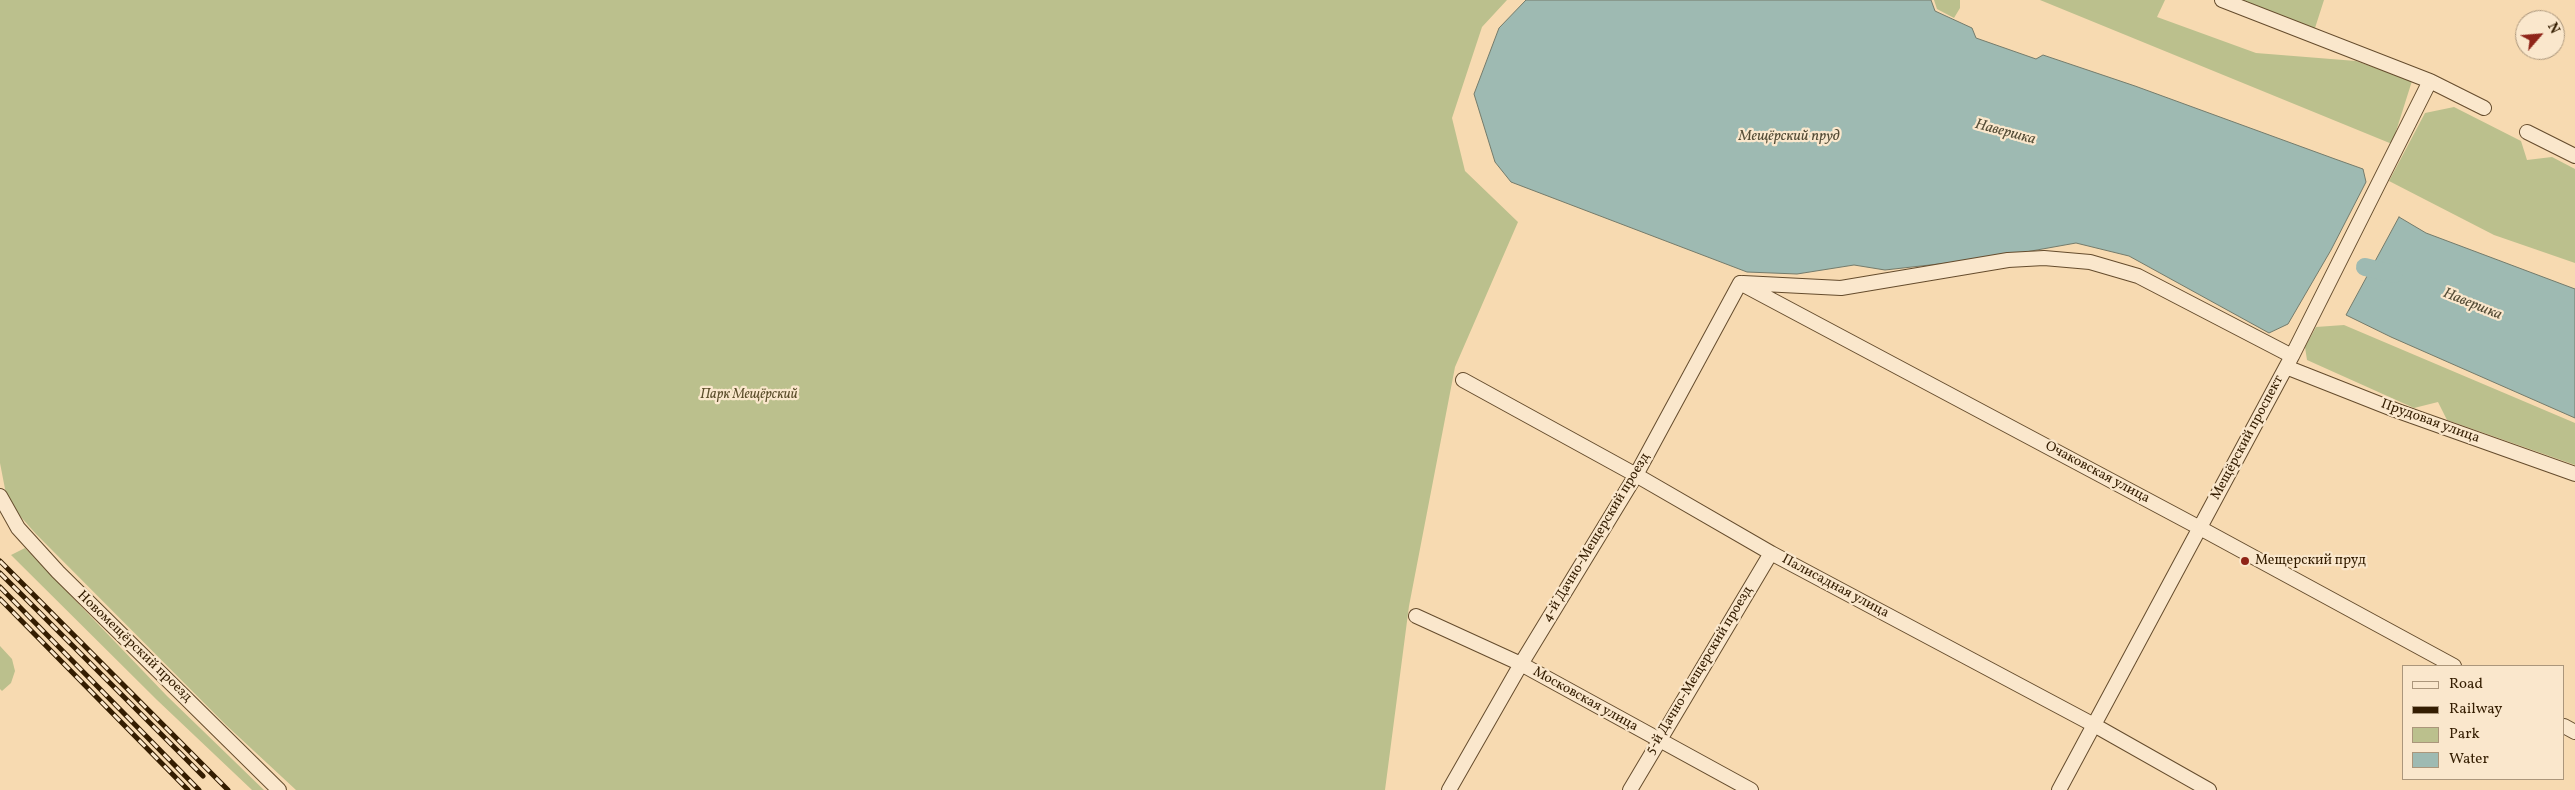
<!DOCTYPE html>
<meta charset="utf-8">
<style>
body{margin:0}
#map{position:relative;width:2575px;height:790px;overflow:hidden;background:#f7dab1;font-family:Vollkorn,serif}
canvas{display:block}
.legend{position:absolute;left:2402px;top:665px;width:162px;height:115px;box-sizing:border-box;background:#fae7cc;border:1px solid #ab967b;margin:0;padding:6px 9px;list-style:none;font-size:15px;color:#341d01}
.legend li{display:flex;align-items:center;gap:10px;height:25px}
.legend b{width:25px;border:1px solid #ab967b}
.north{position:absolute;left:2515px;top:10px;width:50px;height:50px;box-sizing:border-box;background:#fae7cc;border:1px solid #ab967b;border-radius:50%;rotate:63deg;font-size:14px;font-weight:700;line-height:20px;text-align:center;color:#341d01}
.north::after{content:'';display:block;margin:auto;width:18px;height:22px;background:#8f2418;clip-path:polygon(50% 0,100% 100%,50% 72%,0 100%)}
</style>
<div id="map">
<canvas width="2575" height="790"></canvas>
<ul class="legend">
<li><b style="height:6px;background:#fae7cc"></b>Road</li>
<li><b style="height:6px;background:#341d01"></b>Railway</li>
<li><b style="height:14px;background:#bbc08d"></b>Park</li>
<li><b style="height:14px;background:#9ebab2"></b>Water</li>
</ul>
<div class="north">N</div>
</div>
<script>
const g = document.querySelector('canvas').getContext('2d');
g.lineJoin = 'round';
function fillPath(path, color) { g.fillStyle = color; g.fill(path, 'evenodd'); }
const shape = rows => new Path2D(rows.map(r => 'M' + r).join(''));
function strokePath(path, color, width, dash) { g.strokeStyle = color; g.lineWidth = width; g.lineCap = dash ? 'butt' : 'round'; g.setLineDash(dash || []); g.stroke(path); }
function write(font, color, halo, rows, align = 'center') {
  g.font = font + ' Vollkorn,serif'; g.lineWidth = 4.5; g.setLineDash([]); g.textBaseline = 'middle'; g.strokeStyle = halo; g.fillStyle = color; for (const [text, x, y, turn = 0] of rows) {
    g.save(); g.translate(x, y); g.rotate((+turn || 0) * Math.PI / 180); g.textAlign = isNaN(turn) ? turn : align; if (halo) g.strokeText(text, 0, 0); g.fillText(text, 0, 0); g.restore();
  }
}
const green = shape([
 [0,0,1507,0,1482,27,1452,118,1465,171,1518,222,1455,367,1409,606,1385,790,296,790,226,725,36,534,12,507,6,494,0,463],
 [1934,0,1960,0,1960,8,1954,18,1937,9],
 [2040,0,2165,0,2157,17,2256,53,2356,61,2412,81,2392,144],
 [2238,0,2324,0,2315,28],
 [2454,107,2521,141,2527,160,2552,157,2575,169,2575,263,2494,235,2389,181,2425,113],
 [2344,325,2575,423,2575,465,2447,420,2438,402,2414,408,2307,360,2305,347,2316,327],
 [25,548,167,696,264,790,252,790,157,700,11,555],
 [0,646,12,659,15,671,11,683,2,691,0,689]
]);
const water = shape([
 [1526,0,1931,0,1935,11,1972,28,1976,38,2036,59,2043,55,2135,86,2335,159,2363,169,2366,182,2331,250,2288,324,2269,333,2129,256,2076,243,1992,258,1885,270,1854,265,1797,274,1747,272,1511,182,1495,162,1474,94,1499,28,1526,0],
 [2399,217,2426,233,2575,289,2575,418,2391,337,2346,315,2399,217]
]);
const river = shape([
 [2365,267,2394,274]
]);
const minor = shape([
 [2222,0,2430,81,2484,108],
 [2527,132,2575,156],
 [1740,283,2200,528,2454,666],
 [1743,283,1841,288,2008,260,2044,258,2090,262,2138,276,2292,356],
 [2286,367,2395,410,2575,474],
 [1463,380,1636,475,1771,553,2094,725,2209,790],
 [0,496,18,528,58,572,279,790],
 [1416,616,1521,664,1751,790],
 [2564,726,2575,732],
 [1449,790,1521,664,1636,475,1740,283],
 [1630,790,1771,553],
 [2059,790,2292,356,2430,81]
]);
const rail = shape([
 [0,561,228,790],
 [0,573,203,776],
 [0,587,199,790],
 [0,599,188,790]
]);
const markers = [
 [2245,561,5,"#8f2418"]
];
const parkNames = [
 ["Парк Мещёрский",749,395]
];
const streetNames = [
 ["Прудовая улица",2430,422,20],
 ["Мещёрский проспект",2248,438,-62],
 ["Очаковская улица",2097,473,28],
 ["4-й Дачно-Мещерский проезд",1597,538,-59],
 ["Палисадная улица",1835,587,28],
 ["Новомещёрский проезд",134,647,44],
 ["5-й Дачно-Мещерский проезд",1700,671,-59],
 ["Московская улица",1585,700,29]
];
const poiNames = [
 ["Мещерский пруд",2255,561]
];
const waterNames = [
 ["Навершка",2005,133,15],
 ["Мещёрский пруд",1789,137],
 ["Навершка",2472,305,22]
];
fillPath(green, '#bbc08d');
fillPath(water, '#9ebab2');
strokePath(water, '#747b6b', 1);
strokePath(river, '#9ebab2', 18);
strokePath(minor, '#654c2d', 16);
strokePath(minor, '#fae7cc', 14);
strokePath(rail, '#341d01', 5);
strokePath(rail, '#fae7cc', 3, [9]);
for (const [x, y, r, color] of markers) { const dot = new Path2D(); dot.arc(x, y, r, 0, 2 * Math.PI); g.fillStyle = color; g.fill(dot); strokePath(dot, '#fae7cc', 2); }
write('italic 14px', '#5c4e2b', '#fae7cc', parkNames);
write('14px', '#341d01', '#fae7cc', streetNames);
write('14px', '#341d01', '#fae7cc', poiNames, 'left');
write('italic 15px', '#544c36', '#fae7cc', waterNames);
</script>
